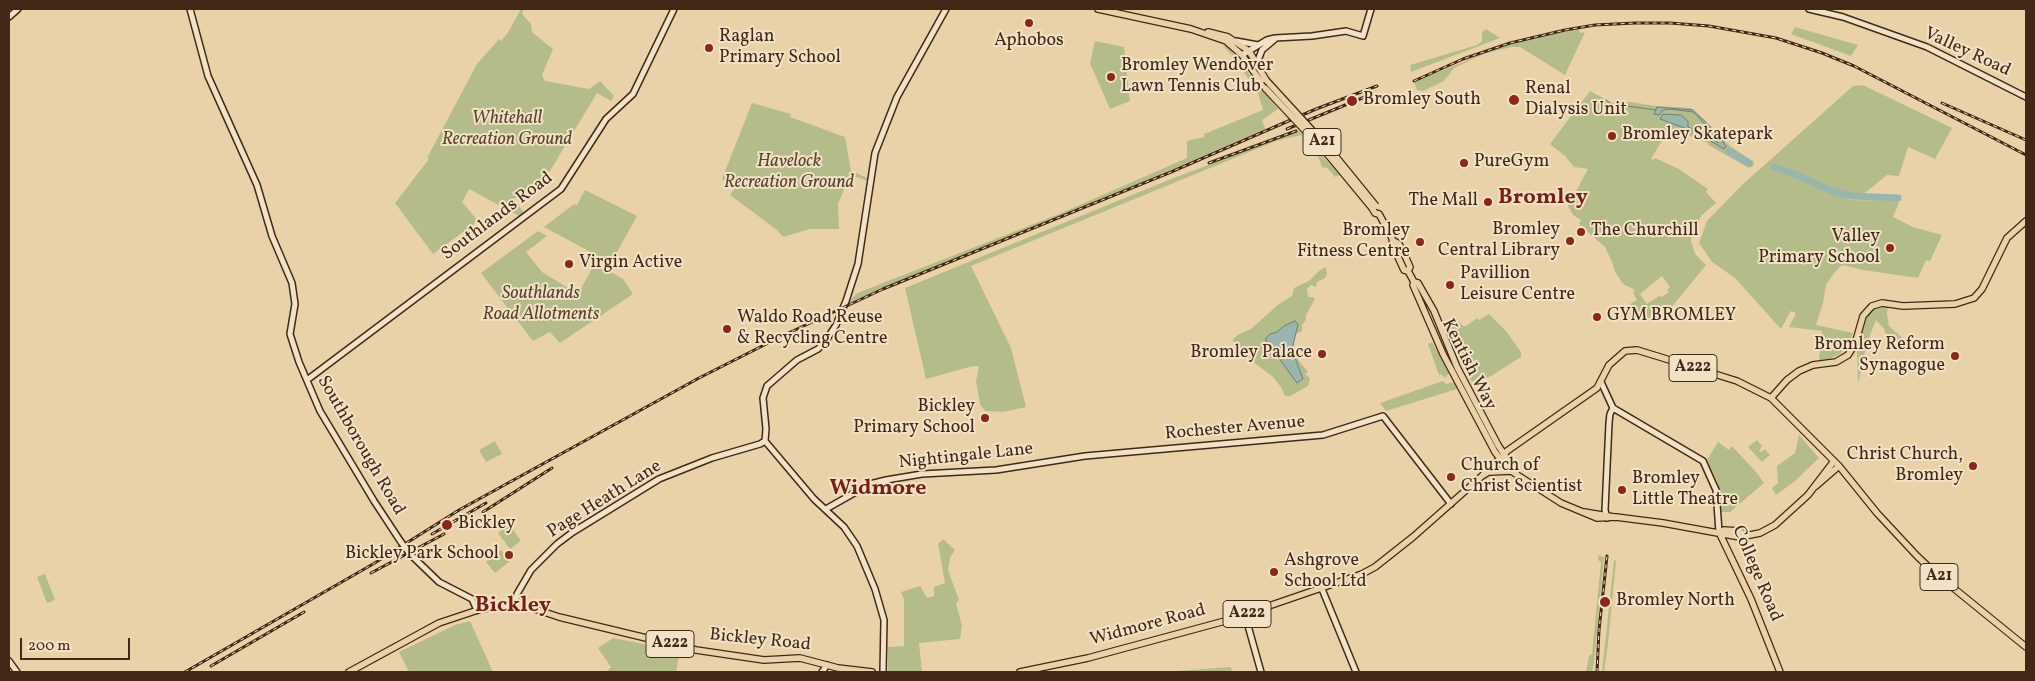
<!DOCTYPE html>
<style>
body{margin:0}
#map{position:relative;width:2035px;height:681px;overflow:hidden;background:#ead2a8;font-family:Vollkorn,serif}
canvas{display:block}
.frame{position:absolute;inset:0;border:10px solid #432818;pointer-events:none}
.scale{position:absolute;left:20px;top:638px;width:110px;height:22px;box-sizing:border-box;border:2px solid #432818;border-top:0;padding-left:6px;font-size:15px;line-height:18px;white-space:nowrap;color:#432818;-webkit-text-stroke:4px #f1e2c6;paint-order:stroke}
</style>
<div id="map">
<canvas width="2035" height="681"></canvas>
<div class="frame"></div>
<div class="scale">200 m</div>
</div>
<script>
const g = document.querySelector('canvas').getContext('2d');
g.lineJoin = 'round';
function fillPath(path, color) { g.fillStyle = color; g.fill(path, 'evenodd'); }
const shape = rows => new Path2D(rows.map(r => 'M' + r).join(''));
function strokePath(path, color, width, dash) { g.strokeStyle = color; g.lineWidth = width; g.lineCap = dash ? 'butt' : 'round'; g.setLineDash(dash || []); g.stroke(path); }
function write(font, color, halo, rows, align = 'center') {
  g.font = font + ' Vollkorn,serif'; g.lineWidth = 4; g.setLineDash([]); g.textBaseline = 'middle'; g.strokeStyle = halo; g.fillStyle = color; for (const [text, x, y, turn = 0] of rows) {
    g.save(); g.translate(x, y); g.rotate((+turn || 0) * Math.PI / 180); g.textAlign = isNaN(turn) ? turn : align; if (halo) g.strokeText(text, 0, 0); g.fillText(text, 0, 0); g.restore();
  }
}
const green = shape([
 [521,9,524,9,522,14,531,24,532,32,553,49,542,75,545,81,589,89,600,81,614,96,611,101,597,93,550,171,514,199,524,213,519,216,469,189,462,202,478,221,433,254,395,203,429,159,427,158,477,64,499,39,501,41,507,34],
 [1795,27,1858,45,1851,56,1791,34],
 [1486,29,1500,38,1411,72,1410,65,1477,45,1482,41,1482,32],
 [1579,29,1580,33,1585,32,1565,75,1520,47,1512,47,1486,53,1454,68,1444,81,1423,91,1417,90,1414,82,1490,51,1541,36],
 [1095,41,1124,47,1130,101,1110,109,1090,63],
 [1223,46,1227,46,1278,109,1262,120,1265,129,1183,165,848,303,856,294,865,290,1059,214,1187,158,1187,141,1204,137,1204,134,1263,110,1256,86,1250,81,1231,54],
 [1863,85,1952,128,1935,159,1908,147,1899,176,1887,175,1865,193,1848,200,1897,201,1899,203,1893,217,1913,227,1942,235,1930,261,1926,260,1918,278,1863,270,1842,265,1834,273,1826,285,1823,303,1816,325,1853,333,1848,345,1840,354,1829,359,1819,360,1822,331,1789,327,1796,313,1791,311,1781,329,1735,278,1712,262,1699,243,1707,221,1742,185,1853,86],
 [1590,91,1614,104,1631,102,1656,106,1691,108,1730,146,1754,162,1753,166,1749,168,1708,145,1708,143,1668,127,1663,139,1651,159,1653,160,1655,158,1679,169,1708,189,1706,192,1716,203,1701,216,1693,232,1691,240,1695,254,1706,265,1670,309,1657,313,1649,318,1647,321,1642,322,1630,304,1637,300,1633,293,1635,290,1623,284,1615,272,1612,262,1605,247,1579,224,1581,220,1573,215,1568,206,1588,169,1574,167,1565,156,1550,144],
 [1662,276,1670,287,1667,290,1669,292,1662,297,1659,296,1647,304,1640,294],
 [752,103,791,114,790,117,845,137,851,171,868,178,868,181,850,175,838,204,839,229,810,229,783,237,777,230,730,195,736,186,722,179],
 [1299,131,1340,175,1335,177,1327,168,1322,167,1316,151,1308,148,1301,135,1276,141,971,266,1011,348,1026,407,1003,412,985,411,980,404,976,381,979,366,973,366,926,379,905,288,1171,179],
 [585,190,637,216,611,263,544,227,574,204,577,205],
 [538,231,547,236,526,252,542,272,578,294,595,263,623,279,633,294,560,343,550,332,533,341,481,273],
 [1326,267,1327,274,1325,278,1317,282,1316,287,1311,285,1307,289,1308,297,1313,297,1315,299,1306,315,1306,320,1302,325,1302,331,1296,334,1292,330,1293,326,1292,325,1285,328,1280,334,1270,335,1268,339,1298,381,1299,379,1299,373,1295,364,1290,357,1287,345,1291,336,1293,335,1295,336,1293,348,1299,361,1308,372,1305,374,1310,378,1308,386,1290,396,1285,396,1281,387,1272,376,1249,359,1235,351,1233,339,1238,335,1251,329,1279,304,1292,296,1294,288,1309,281,1319,271],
 [1881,306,1888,307,1887,314,1889,326,1905,340,1899,350,1896,342,1887,337,1884,329,1876,320,1867,343,1858,384,1857,349,1864,316,1871,309],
 [1489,314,1506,331,1521,352,1521,357,1491,376,1477,382,1471,381,1455,346,1457,341,1454,340,1451,336,1451,327,1458,321,1463,326,1466,326,1477,318,1479,320],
 [1432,342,1449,373,1445,378,1441,374,1439,375,1428,344],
 [1443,381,1446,384,1454,382,1457,389,1386,411,1380,403],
 [1799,435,1819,458,1795,481,1776,495,1772,488,1778,483,1777,466,1795,453],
 [1757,440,1762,446,1759,451,1761,452,1765,449,1770,455,1762,462,1748,447],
 [495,441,502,454,486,462,479,450],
 [1718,442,1729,450,1732,446,1757,473,1764,483,1730,512,1721,512,1718,483,1707,460],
 [509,524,521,541,510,549,498,533],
 [943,539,955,550,950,558,948,570,959,600,956,603,962,626,960,639,919,643,922,672,888,671,888,647,904,646,904,599,901,592,920,586,927,598,934,596,934,587,945,583,938,544],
 [501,550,510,561,495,573,486,562],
 [1598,555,1604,557,1594,662,1592,672,1586,672,1589,656,1592,654,1601,562,1598,560],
 [1614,560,1616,561,1608,644,1604,672,1602,672],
 [45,574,55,600,47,603,37,577],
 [470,621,493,672,409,672,399,652,455,625],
 [613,638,680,651,676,672,608,672,607,671,611,667,598,648],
 [1231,667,1232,672,1176,672,1177,671]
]);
const water = shape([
 [1657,107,1693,110,1709,125,1719,140,1721,138,1726,147,1724,149,1695,132,1660,119,1663,114,1681,115,1688,121,1688,127,1711,136,1718,143,1709,128,1693,112,1669,109,1663,110,1659,115,1654,114,1657,107],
 [1295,321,1298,324,1292,350,1303,379,1297,383,1265,339,1270,334,1277,332,1284,326,1295,321]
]);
const stream = shape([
 [1606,100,1612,104,1656,110]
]);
const river = shape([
 [1729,151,1749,163],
 [1774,167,1797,175,1832,191,1852,196,1898,198]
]);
const secondary = shape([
 [190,9,208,76,257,185,272,236,292,283,295,304,290,334,299,362,320,411,374,501,401,542],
 [1809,9,1843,17,1927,47,2026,97],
 [9,17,18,9],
 [1236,41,1258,45],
 [1242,55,1267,40,1275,38,1312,36,1346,31,1363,36,1371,9],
 [1257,63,1262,50,1275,39],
 [307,380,561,189,606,119,633,94,674,9],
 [1601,382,1613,408,1703,461,1716,490,1719,532],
 [765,441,766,429,763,398,767,386,797,360,818,349,825,342,836,325,846,301,858,264,875,153,897,97,946,9],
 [765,441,814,499,844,527,857,546,875,589,884,620,883,672],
 [826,509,870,484,886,480,922,474,996,470,1085,456,1323,435,1383,416,1451,504],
 [1607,518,1605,510,1609,423,1610,414,1613,408],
 [410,554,439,582,472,599,477,610],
 [1322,589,1356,672],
 [515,605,517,594,531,570,557,544,573,532,659,479,712,458,760,444,765,441],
 [1245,615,1261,672],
 [9,661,17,672],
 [822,672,827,665]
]);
const primary = shape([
 [1098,9,1191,29,1226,41,1242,55,1266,89],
 [1208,32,1228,37,1249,51,1266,80],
 [1372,208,1375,213,1379,214,1392,238,1393,246,1404,270,1408,271,1414,282,1413,285,1443,354,1495,452,1508,469,1561,503,1597,518,1616,517,1663,523,1740,537,1760,533,1775,525,1808,495,1834,461],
 [1394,241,1399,244,1406,258,1410,267,1408,271],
 [1414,282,1418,283,1434,311,1457,367,1498,445,1516,473],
 [1771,398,1787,380,1799,371,1813,365,1836,362,1848,355,1855,344,1863,316,1872,306,1882,303,1903,306,1955,304,1974,298,1982,289,2007,238,2026,221],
 [1490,472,1511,471],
 [1482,476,1495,468,1507,451,1597,388,1609,365,1625,351,1637,350,1673,361,1737,381,1771,398,1839,466,1877,513,1917,556,1935,573,2026,647],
 [1816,486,1839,466],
 [1584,512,1614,517],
 [1719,532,1751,599,1780,672],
 [1719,532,1724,530,1738,531,1747,535],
 [349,672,439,623,481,609,511,605,529,607,559,617,696,650,764,660,800,658,838,668,872,672],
 [1020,672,1088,658,1225,621,1362,574,1375,567,1413,537,1482,476,1491,465,1500,460]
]);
const rail = shape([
 [1414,81,1463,59,1510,43,1565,30,1595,25,1635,23,1670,23,1709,26,1776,38,1822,53,1854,66,2026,155],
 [1942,103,2026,140],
 [1287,129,1372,94],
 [1209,163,1296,131],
 [483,512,552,468],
 [432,534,486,503],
 [371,573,444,534],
 [211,666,304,612],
 [185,672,373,564,459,510,699,378,780,337,883,289,1171,172,1316,109,1377,86],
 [1597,672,1599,630,1607,556]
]);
const secondaryBridge = shape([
 [401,542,410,554]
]);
const primaryBridge = shape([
 [1266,80,1332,152,1376,206],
 [1266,89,1329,156,1372,208]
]);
const markers = [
 [1029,23,5,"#8f2418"],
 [709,48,5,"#8f2418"],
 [1111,77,5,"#8f2418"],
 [1514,100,6,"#8f2418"],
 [1352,101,6,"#8f2418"],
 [1612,136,5,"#8f2418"],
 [1464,163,5,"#8f2418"],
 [1488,202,5,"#8f2418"],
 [1581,232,5,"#8f2418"],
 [1570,241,5,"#8f2418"],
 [1420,242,5,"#8f2418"],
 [1890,248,5,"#8f2418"],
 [569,264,5,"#8f2418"],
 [1450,285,5,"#8f2418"],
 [1597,317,5,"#8f2418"],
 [727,329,5,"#8f2418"],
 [1322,354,5,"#8f2418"],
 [1955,356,5,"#8f2418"],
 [985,418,5,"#8f2418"],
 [1973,466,5,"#8f2418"],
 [1451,477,5,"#8f2418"],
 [1622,490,5,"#8f2418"],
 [447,525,6,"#8f2418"],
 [509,555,5,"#8f2418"],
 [1274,572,5,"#8f2418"],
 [1605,602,6,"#8f2418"]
];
const shields = [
 [1322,142,38],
 [1693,368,48],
 [1939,577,38],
 [1247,614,48],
 [670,644,48]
];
const shieldNames = [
 ["A21",1322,142],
 ["A222",1693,368],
 ["A21",1939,577],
 ["A222",1247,614],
 ["A222",670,644]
];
const poiNames = [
 ["Raglan",719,38],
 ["Primary School",719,59],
 ["Aphobos",1029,42,"center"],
 ["Bromley Wendover",1121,67],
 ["Lawn Tennis Club",1121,88],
 ["Renal",1525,90],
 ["Dialysis Unit",1525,111],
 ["Bromley South",1363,101],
 ["Bromley Skatepark",1622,136],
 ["PureGym",1474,163],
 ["The Mall",1478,202,"right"],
 ["Bromley",1560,231,"right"],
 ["Central Library",1560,252,"right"],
 ["Bromley",1410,232,"right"],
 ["Fitness Centre",1410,253,"right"],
 ["The Churchill",1591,232],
 ["Valley",1880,238,"right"],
 ["Primary School",1880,259,"right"],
 ["Virgin Active",579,264],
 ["Pavillion",1460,275],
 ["Leisure Centre",1460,296],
 ["GYM BROMLEY",1607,317],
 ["Waldo Road Reuse",737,319],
 ["& Recycling Centre",737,340],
 ["Bromley Reform",1945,346,"right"],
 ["Synagogue",1945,367,"right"],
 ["Bromley Palace",1312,354,"right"],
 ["Bickley",975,408,"right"],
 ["Primary School",975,429,"right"],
 ["Christ Church,",1963,456,"right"],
 ["Bromley",1963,477,"right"],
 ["Church of",1461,467],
 ["Christ Scientist",1461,488],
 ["Bromley",1632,480],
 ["Little Theatre",1632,501],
 ["Bickley",458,525],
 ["Bickley Park School",499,555,"right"],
 ["Ashgrove",1284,562],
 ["School Ltd",1284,583],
 ["Bromley North",1616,602]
];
const streetNames = [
 ["Valley Road",1967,53,25],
 ["Southlands Road",498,217,-37],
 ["Kentish Way",1468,365,63],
 ["Rochester Avenue",1235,429,-5],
 ["Southborough Road",360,446,60],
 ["Nightingale Lane",966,457,-6],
 ["Page Heath Lane",605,500,-32],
 ["College Road",1756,574,67],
 ["Widmore Road",1148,626,-15],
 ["Bickley Road",760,641,6]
];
const parkNames = [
 ["Whitehall",507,120],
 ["Recreation Ground",507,141],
 ["Havelock",789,163],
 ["Recreation Ground",789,184],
 ["Southlands",541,295],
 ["Road Allotments",541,316]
];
const districtNames = [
 ["Bromley",1543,199],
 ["Widmore",878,490],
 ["Bickley",513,607]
];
fillPath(green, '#b4bd8a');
fillPath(water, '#98b6ad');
strokePath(water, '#767d71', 1);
strokePath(stream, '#767d71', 1);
strokePath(river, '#98b6ad', 7);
strokePath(secondary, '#432818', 8);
strokePath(primary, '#432818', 8);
strokePath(secondary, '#f1e2c6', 5);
strokePath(primary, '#ead2a8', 5.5);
strokePath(rail, '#432818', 3);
strokePath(rail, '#f1e2c6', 1, [4]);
strokePath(secondaryBridge, '#432818', 8, []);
strokePath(primaryBridge, '#432818', 8, []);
strokePath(secondaryBridge, '#f1e2c6', 5);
strokePath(primaryBridge, '#ead2a8', 5.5);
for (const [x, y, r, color] of markers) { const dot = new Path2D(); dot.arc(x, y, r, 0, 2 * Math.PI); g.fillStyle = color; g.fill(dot); strokePath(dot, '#f1e2c6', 2); }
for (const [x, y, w] of shields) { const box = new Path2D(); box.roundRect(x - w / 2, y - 13.5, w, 27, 4); g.fillStyle = '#f1e2c6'; g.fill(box); strokePath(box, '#432818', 1); }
write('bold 16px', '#432818', null, shieldNames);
write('18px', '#432818', '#f1e2c6', poiNames, 'left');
write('18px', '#432818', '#f1e2c6', streetNames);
write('italic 18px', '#5a462f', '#f1e2c6', parkNames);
write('bold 22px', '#7a1f14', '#f1e2c6', districtNames);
</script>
